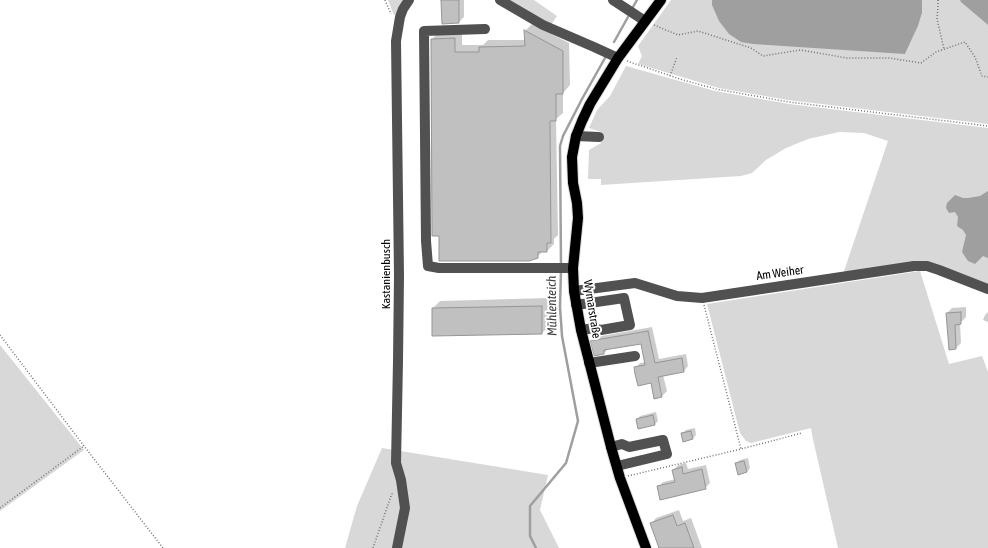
<!DOCTYPE html>
<meta charset="utf-8">
<style>
body{margin:0}
canvas{display:block;background:#fff}
</style>
<canvas width="988" height="548"></canvas>
<script>
const g = document.querySelector('canvas').getContext('2d');
g.lineJoin = 'round';
function fillPath(path, color) { g.fillStyle = color; g.fill(path, 'evenodd'); }
const shape = rows => new Path2D(rows.map(r => 'M' + r).join(''));
function strokePath(path, color, width, dash) { g.strokeStyle = color; g.lineWidth = width; g.lineCap = dash ? 'butt' : 'round'; g.setLineDash(dash || []); g.stroke(path); }
function write(font, color, halo, rows, align = 'center') {
  g.font = font + ' "Asap Condensed",sans-serif'; g.lineWidth = 4; g.setLineDash([]); g.textBaseline = 'middle'; g.strokeStyle = halo; g.fillStyle = color; for (const [text, x, y, turn = 0] of rows) {
    g.save(); g.translate(x, y); g.rotate((+turn || 0) * Math.PI / 180); g.textAlign = isNaN(turn) ? turn : align; if (halo) g.strokeText(text, 0, 0); g.fillText(text, 0, 0); g.restore();
  }
}
const green = shape([
 [388,0,405,0,398,13,394,15],
 [509,0,534,0,557,16,551,25],
 [671,0,712,0,712,5,905,54,918,26,922,13,922,0,960,0,988,25,988,124,788,100,719,88,638,64,642,56,638,46],
 [626,66,715,91,789,104,988,128,988,286,929,263,844,272,845,271,844,271,888,141,864,133,839,132,808,139,786,148,766,160,752,173,741,176,601,185,601,179,588,179,589,150,601,143,601,132,589,128,597,110,610,96],
 [920,271,949,364,982,356,988,372,988,548,838,548,812,435,811,428,751,443,746,441,740,433,707,304],
 [0,345,84,450,0,511],
 [382,448,548,475,540,510,559,548,345,548,357,506]
]);
const water = shape([
 [712,0,922,0,922,13,918,26,905,54,753,44,741,42,729,34,719,21,712,5],
 [960,0,988,0,988,25,961,2],
 [988,191,988,258,983,256,975,264,968,261,962,252,966,235,963,230,957,226,958,217,955,212,949,213,946,208,947,203,955,195,963,198,968,198,980,196]
]);
const shadow = shape([
 [442,0,464,0,464,17,459,22],
 [532,24,569,43,570,85,563,93,563,113,556,119,558,235,554,239,554,244,547,251,543,251,537,257,440,235,432,39,439,32,462,31,462,45,483,45,488,40,526,40,525,31],
 [549,298,549,326,542,333,433,308,440,301],
 [966,307,966,317,960,323,961,343,956,348,947,313,952,308],
 [988,312,988,322,983,320,985,315],
 [652,327,659,359,686,354,688,366,684,371,663,375,667,391,662,396,654,398,651,382,635,368,640,363,646,362,642,343,608,349,604,353,592,341,596,337],
 [656,412,658,421,655,424,637,419,640,416],
 [695,428,696,435,693,438,682,434,686,430],
 [748,458,750,468,747,472,736,463,740,460],
 [686,463,688,469,706,465,710,483,705,488,658,487,663,482,676,479,674,470,678,465],
 [679,510,683,521,691,518,702,548,659,548,651,524,656,518]
]);
const stream = shape([
 [633,7,637,0],
 [614,42,628,17],
 [561,265,560,146,563,136,582,99,605,58],
 [536,548,530,536,530,506,566,463,578,421,562,336,560,307,561,270]
]);
const building = shape([
 [441,0,459,0,459,23,442,24,441,0],
 [524,30,563,51,563,94,556,94,556,121,550,121,551,243,547,243,547,252,538,252,538,258,529,261,439,261,439,236,432,236,431,39,455,38,455,52,479,52,479,47,525,46,524,30],
 [542,306,542,334,432,336,432,308,542,306],
 [961,312,961,324,955,325,956,349,949,350,946,313,961,312],
 [648,331,655,363,682,358,684,372,658,377,662,397,654,399,651,383,638,386,635,374,634,367,645,365,641,344,604,350,604,354,594,356,590,341,648,331],
 [653,415,655,425,638,429,636,419,653,415],
 [691,431,693,439,683,442,681,433,691,431],
 [744,461,747,472,738,475,735,463,744,461],
 [682,467,683,474,702,469,706,489,660,500,657,486,675,482,672,470,682,467],
 [673,515,677,526,685,523,694,548,659,548,650,523,673,515]
]);
const path = shape([
 [385,0,391,14],
 [938,0,938,7,937,19,944,49],
 [654,25,678,35,698,31,751,48,763,56,800,50,847,58,889,58,921,63,936,52,965,42,975,57,982,76,988,77],
 [627,61,683,80,716,89,789,102,988,126],
 [670,76,677,57],
 [704,305,741,449],
 [0,335,84,446,163,548],
 [628,476,741,449,802,433],
 [0,508,84,446],
 [373,548,391,496,393,492]
]);
const minor = shape([
 [500,0,543,25,594,47,618,58],
 [613,0,645,21],
 [485,29,424,31,426,241,428,266,439,268,573,268],
 [576,136,599,137],
 [574,291,635,283,677,296,702,298,914,266,927,266,939,270,988,289],
 [576,305,624,298,630,325,601,330,594,328,581,330],
 [589,363,635,356],
 [611,447,622,444,629,447,663,440,667,454,617,466],
 [397,548,405,508,401,480,396,463,398,361,399,276,396,41,400,17,403,9,409,0]
]);
const major = shape([
 [646,548,620,478,611,447,581,330,574,291,573,268,578,218,577,203,573,183,572,157,576,136,582,121,590,104,618,58,661,0]
]);
const streetNames = [
 ["Am Weiher",780,273,-8],
 ["Kastanienbusch",386,274,-90],
 ["Wymarstraße",592,309,81]
];
const waterNames = [
 ["Mühlenteich",552,306,-91]
];
fillPath(green, '#d8d8d8');
fillPath(water, '#9f9f9f');
fillPath(shadow, '#0003');
strokePath(stream, '#9f9f9f', 2.5);
fillPath(building, '#c0c0c0');
strokePath(building, '#959595', 1);
strokePath(major, '#dbdbdb', 12);
strokePath(path, '#737373', 1.5, [1, 2]);
strokePath(minor, '#515151', 10);
strokePath(major, '#000', 10);
write('12px', '#000', '#fff', streetNames);
write('italic 13px', '#404040', '#fff', waterNames);
</script>
